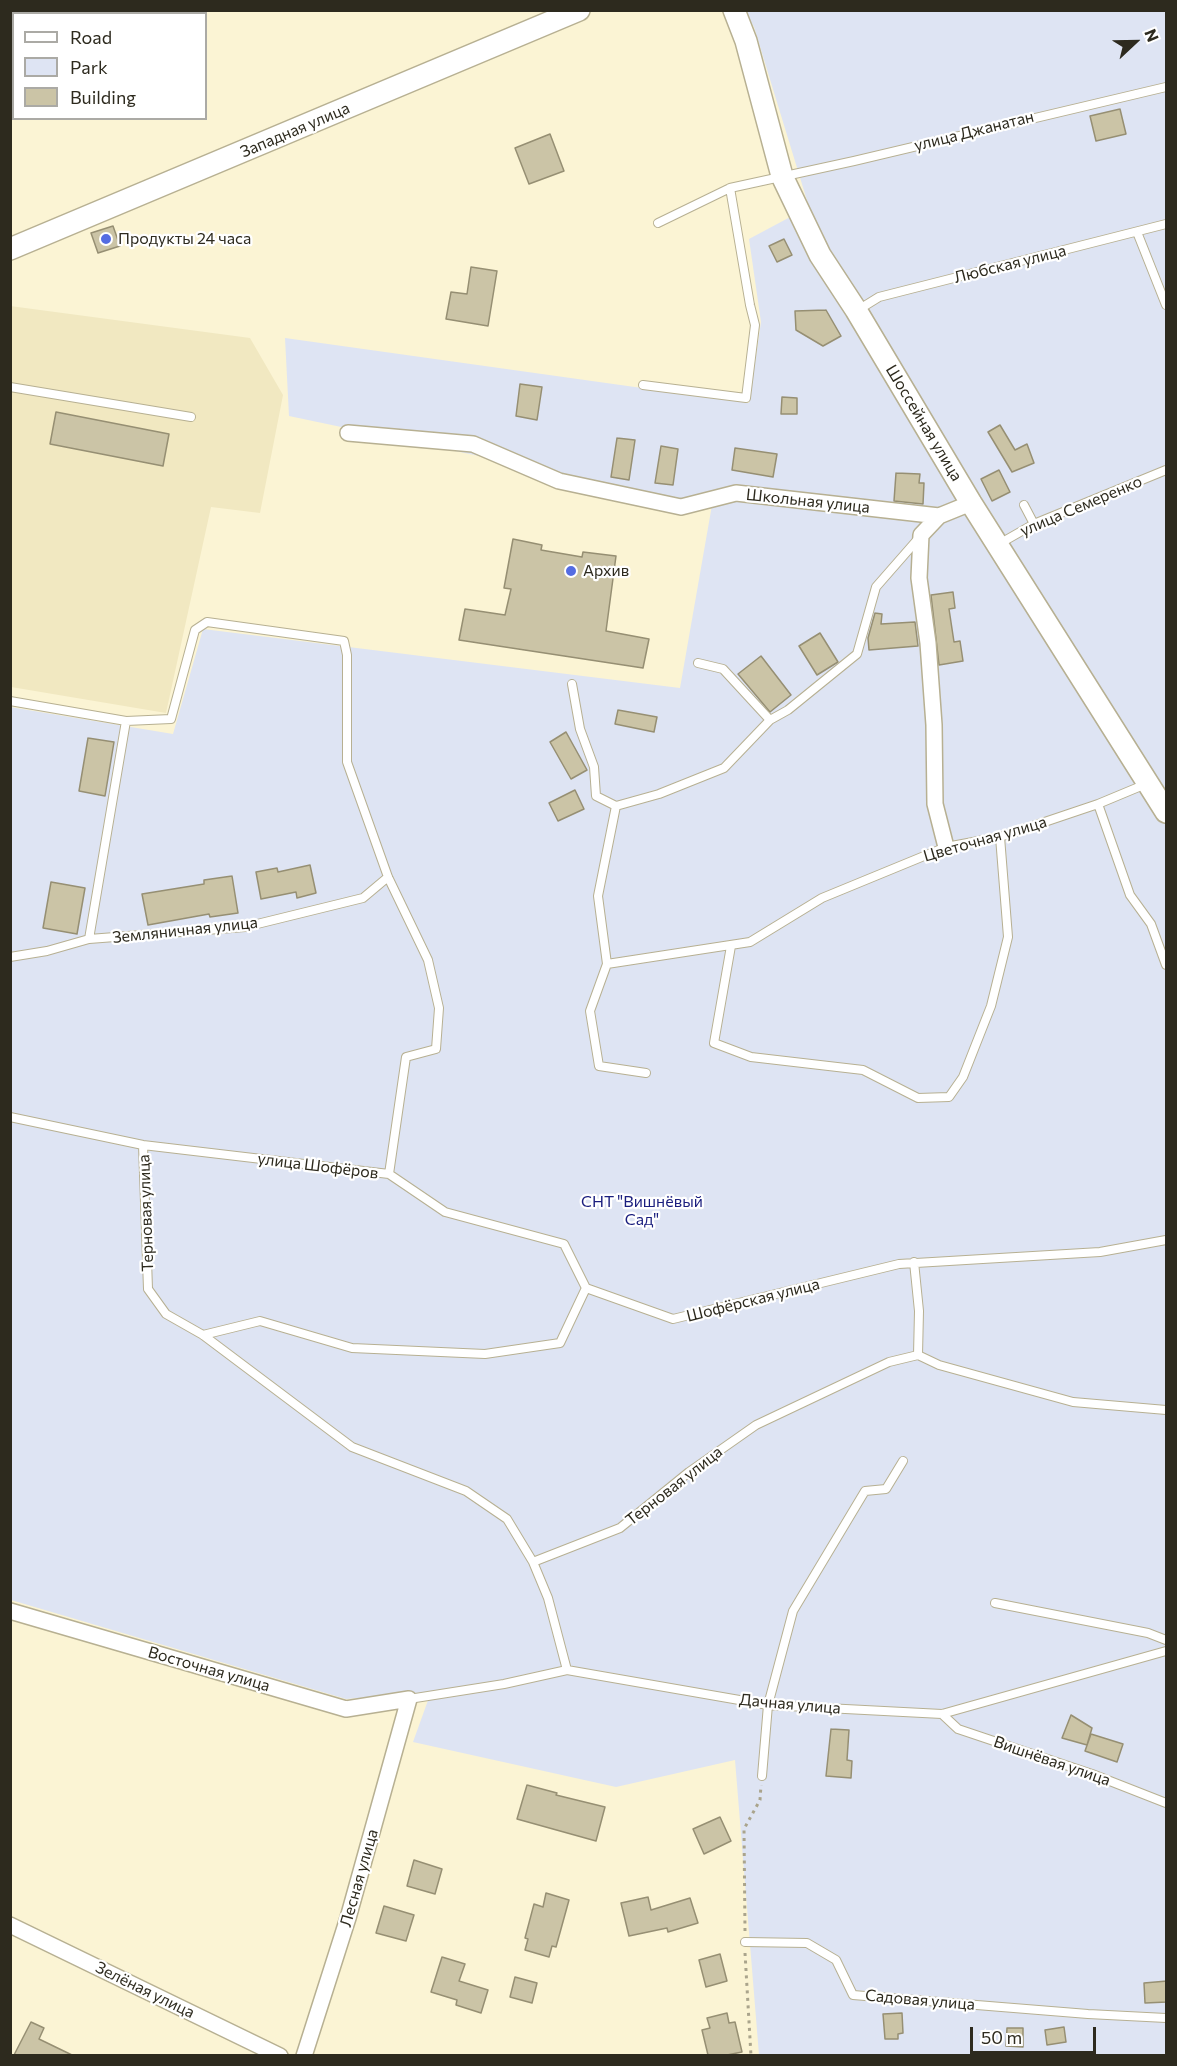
<!DOCTYPE html>
<meta charset="utf-8">
<style>
body{margin:0}
#map{position:relative;width:1177px;height:2066px;overflow:hidden;background:#fbf4d4;font-family:Commissioner,sans-serif}
canvas{display:block}
.frame{position:absolute;inset:0;border:12px solid #2d2a1e;pointer-events:none}
.legend{position:absolute;left:12px;top:12px;width:195px;height:108px;box-sizing:border-box;background:#fff;border:2px solid #abaaa5;margin:0;padding:8px 10px;list-style:none;font-size:18px;color:#2d2a1e}
.legend li{display:flex;align-items:center;gap:12px;height:30px}
.legend b{width:30px;border:2px solid #abaaa5}
.north{position:absolute;left:1105px;top:12px;width:60px;height:60px;-webkit-text-stroke:4px #fff;paint-order:stroke;rotate:68deg;font-size:16px;font-weight:700;line-height:24px;text-align:center;color:#2d2a1e}
.north::after{content:'';display:block;margin:auto;width:21px;height:27px;background:#2d2a1e;clip-path:polygon(50% 0,100% 100%,50% 72%,0 100%)}
.scale{position:absolute;left:970px;top:2027px;width:126px;height:27px;box-sizing:border-box;border:3px solid #2d2a1e;border-top:0;padding-left:8px;font-size:18px;line-height:21px;white-space:nowrap;color:#2d2a1e;-webkit-text-stroke:4px #fff;paint-order:stroke}
</style>
<div id="map">
<canvas width="1177" height="2066"></canvas>
<div class="frame"></div>
<ul class="legend">
<li><b style="height:8px;background:#fff"></b>Road</li>
<li><b style="height:16px;background:#dee4f3"></b>Park</li>
<li><b style="height:16px;background:#cbc4a6"></b>Building</li>
</ul>
<div class="north">N</div>
<div class="scale">50 m</div>
</div>
<script>
const g = document.querySelector('canvas').getContext('2d');
g.lineJoin = 'round';
function fillPath(path, color) { g.fillStyle = color; g.fill(path, 'evenodd'); }
const shape = rows => new Path2D(rows.map(r => 'M' + r).join(''));
function strokePath(path, color, width, dash) { g.strokeStyle = color; g.lineWidth = width; g.lineCap = dash ? 'butt' : 'round'; g.setLineDash(dash || []); g.stroke(path); }
function write(font, color, halo, rows, align = 'center') {
  g.font = font + ' Commissioner,sans-serif'; g.lineWidth = 4.5; g.setLineDash([]); g.textBaseline = 'middle'; g.strokeStyle = halo; g.fillStyle = color; for (const [text, x, y, turn = 0] of rows) {
    g.save(); g.translate(x, y); g.rotate((+turn || 0) * Math.PI / 180); g.textAlign = isNaN(turn) ? turn : align; if (halo) g.strokeText(text, 0, 0); g.fillText(text, 0, 0); g.restore();
  }
}
const built = shape([
 [10,306,250,338,283,395,260,513,211,507,166,713,11,687]
]);
const green = shape([
 [744,11,1166,11,1166,2055,759,2055,735,1760,616,1787,413,1742,431,1692,346,1699,11,1600,10,707,173,734,203,629,680,688,712,505,289,416,285,338,749,403,761,322,749,239,809,207,754,27]
]);
const building = shape([
 [1120,109,1126,134,1096,141,1090,116,1120,109],
 [550,134,564,171,529,184,515,148,550,134],
 [113,226,120,246,98,253,91,233,113,226],
 [784,239,792,255,777,262,769,246,784,239],
 [471,267,497,271,488,326,446,319,451,292,467,294,471,267],
 [826,310,841,336,823,346,796,330,795,311,826,310],
 [520,384,542,387,537,420,516,416,520,384],
 [782,397,797,398,797,414,781,414,782,397],
 [56,412,169,434,163,466,50,444,56,412],
 [1000,425,1015,450,1027,444,1034,463,1012,472,988,432,1000,425],
 [617,438,635,440,629,480,611,477,617,438],
 [661,446,678,449,673,485,655,483,661,446],
 [735,448,777,454,773,477,732,470,735,448],
 [999,470,1010,492,992,501,981,479,999,470],
 [896,473,920,474,919,483,924,483,923,504,894,501,896,473],
 [513,539,542,545,541,550,582,557,583,552,616,556,606,631,649,639,643,668,459,640,465,609,505,615,511,589,504,588,513,539],
 [953,592,955,608,949,609,954,642,960,641,963,661,939,665,931,595,953,592],
 [875,613,882,614,881,624,915,622,918,646,869,650,868,638,875,613],
 [820,633,838,662,817,675,799,646,820,633],
 [761,656,791,695,770,712,738,674,761,656],
 [618,710,657,717,654,732,615,724,618,710],
 [566,732,587,770,571,779,550,742,566,732],
 [88,738,114,742,105,796,79,791,88,738],
 [575,790,584,809,558,821,549,803,575,790],
 [310,865,316,893,297,898,296,892,261,899,256,872,277,868,278,872,310,865],
 [232,876,238,913,210,917,209,914,148,925,142,894,204,884,204,880,232,876],
 [51,882,85,888,77,934,43,928,51,882],
 [1071,1715,1092,1728,1087,1745,1062,1738,1071,1715],
 [831,1729,849,1730,847,1760,852,1761,851,1778,826,1776,831,1729],
 [1091,1734,1123,1744,1117,1762,1085,1751,1091,1734],
 [527,1785,557,1793,556,1795,605,1807,596,1841,517,1819,527,1785],
 [720,1817,731,1841,704,1854,693,1829,720,1817],
 [414,1860,442,1869,435,1894,407,1886,414,1860],
 [546,1893,569,1900,556,1947,552,1946,549,1957,525,1950,528,1939,525,1938,534,1904,543,1907,546,1893],
 [648,1897,651,1910,690,1898,698,1923,668,1932,667,1928,629,1936,621,1903,648,1897],
 [384,1906,414,1915,406,1941,376,1933,384,1906],
 [720,1954,727,1981,706,1987,699,1960,720,1954],
 [442,1957,465,1964,459,1981,488,1990,481,2013,456,2005,457,2000,431,1992,442,1957],
 [515,1977,537,1983,532,2003,510,1997,515,1977],
 [1167,1981,1167,2002,1145,2003,1144,1983,1167,1981],
 [727,2013,729,2023,735,2022,742,2052,727,2055,708,2055,702,2030,710,2028,707,2018,727,2013],
 [902,2013,903,2033,898,2034,898,2039,885,2039,883,2014,902,2013],
 [31,2022,44,2028,39,2039,72,2055,14,2055,31,2022],
 [1064,2027,1066,2042,1047,2045,1045,2030,1064,2027],
 [1007,2028,1023,2028,1023,2047,1006,2046,1007,2028]
]);
const path = shape([
 [745,1931,744,1829,760,1800,761,1785],
 [745,1953,751,2056]
]);
const lane = shape([
 [658,223,730,188,854,161,1166,87],
 [1137,232,1166,305],
 [858,310,879,297,1166,224],
 [643,385,746,398,755,325,750,305,730,188],
 [10,387,191,417],
 [1024,505,1034,524],
 [999,544,1034,524,1166,470],
 [698,663,723,669,770,720],
 [572,684,580,729,594,767,596,796,616,806],
 [10,701,126,721,171,719,195,630,207,622,344,641,347,655,347,762,388,877,428,960,439,1008,436,1049,406,1057,389,1174],
 [1098,804,1146,784],
 [89,939,126,721],
 [731,946,714,1043,751,1057,863,1070,918,1098,949,1097,963,1077,991,1006,1008,937,1000,837],
 [10,957,47,951,89,939,245,927,363,898,388,877],
 [607,964,750,942,822,898,946,847,1000,837,1098,804,1130,895,1151,924,1166,965],
 [646,1073,599,1066,590,1011,607,964,598,896,616,806,659,794,724,768,770,720,788,710,857,654,876,587,918,539],
 [10,1117,143,1145,389,1174,445,1212,564,1244,586,1288],
 [143,1145,148,1289,166,1314,203,1335,352,1447,466,1491,507,1519,533,1562,620,1528,689,1472,756,1425,889,1362,918,1355,939,1365,1073,1402,1166,1410],
 [914,1262,919,1311,918,1355],
 [203,1335,260,1321,352,1348,485,1354,560,1343,586,1288,673,1319,899,1264,1100,1252,1166,1240],
 [533,1562,548,1598,567,1670],
 [995,1603,1148,1633,1166,1640],
 [409,1699,504,1684,567,1670,768,1705,942,1714,1166,1651],
 [942,1714,958,1729,1092,1774,1166,1803],
 [762,1776,768,1705,793,1611,865,1491,886,1489,903,1461],
 [745,1942,807,1943,836,1960,853,1995,1088,2014,1166,2018]
]);
const street = shape([
 [348,433,473,444,559,481,681,507,736,493,939,516,921,535,919,578,928,643,934,725,935,804,946,847],
 [939,516,971,503],
 [10,1611,346,1709,409,1699,348,1918,304,2056],
 [10,1925,280,2056]
]);
const secondary = shape([
 [734,10,746,41,782,176,820,255,856,310,971,503,1166,812],
 [10,249,579,10]
]);
const markers = [
 [106,239,6,"#546ce2"],
 [571,571,6,"#546ce2"]
];
const streetNames = [
 ["Западная улица",295,130,-23],
 ["улица Джанатан",974,131,-14],
 ["Любская улица",1010,264,-14],
 ["Шоссейная улица",924,423,59],
 ["Школьная улица",808,501,6],
 ["улица Семеренко",1081,506,-23],
 ["Цветочная улица",985,839,-16],
 ["Земляничная улица",185,930,-6],
 ["улица Шофёров",318,1166,7],
 ["Терновая улица",146,1213,-92],
 ["Шофёрская улица",753,1300,-14],
 ["Терновая улица",674,1486,-38],
 ["Восточная улица",209,1669,16],
 ["Дачная улица",790,1704,5],
 ["Вишнёвая улица",1052,1761,19],
 ["Лесная улица",359,1878,-74],
 ["Зелёная улица",145,1990,26],
 ["Садовая улица",920,2000,5]
];
const poiNames = [
 ["Продукты 24 часа",118,239],
 ["Архив",583,571]
];
const parkNames = [
 ["СНТ \"Вишнёвый",642,1202],
 ["Сад\"",642,1220]
];
fillPath(built, '#f1e8c1');
fillPath(green, '#dee4f3');
fillPath(building, '#cbc4a6');
strokePath(building, '#968f73', 1.5);
strokePath(lane, '#b7b092', 10);
strokePath(street, '#b7b092', 18);
strokePath(secondary, '#b7b092', 24);
strokePath(path, '#aaa48c', 3, [3, 4.5]);
strokePath(lane, '#fff', 8);
strokePath(street, '#fff', 15);
strokePath(secondary, '#fff', 21);
for (const [x, y, r, color] of markers) { const dot = new Path2D(); dot.arc(x, y, r, 0, 2 * Math.PI); g.fillStyle = color; g.fill(dot); strokePath(dot, '#fff', 2); }
write('16px', '#2d2a1e', '#fff', streetNames);
write('16px', '#2d2a1e', '#fff', poiNames, 'left');
write('16px', '#1a1e7e', '#fff', parkNames);
</script>
